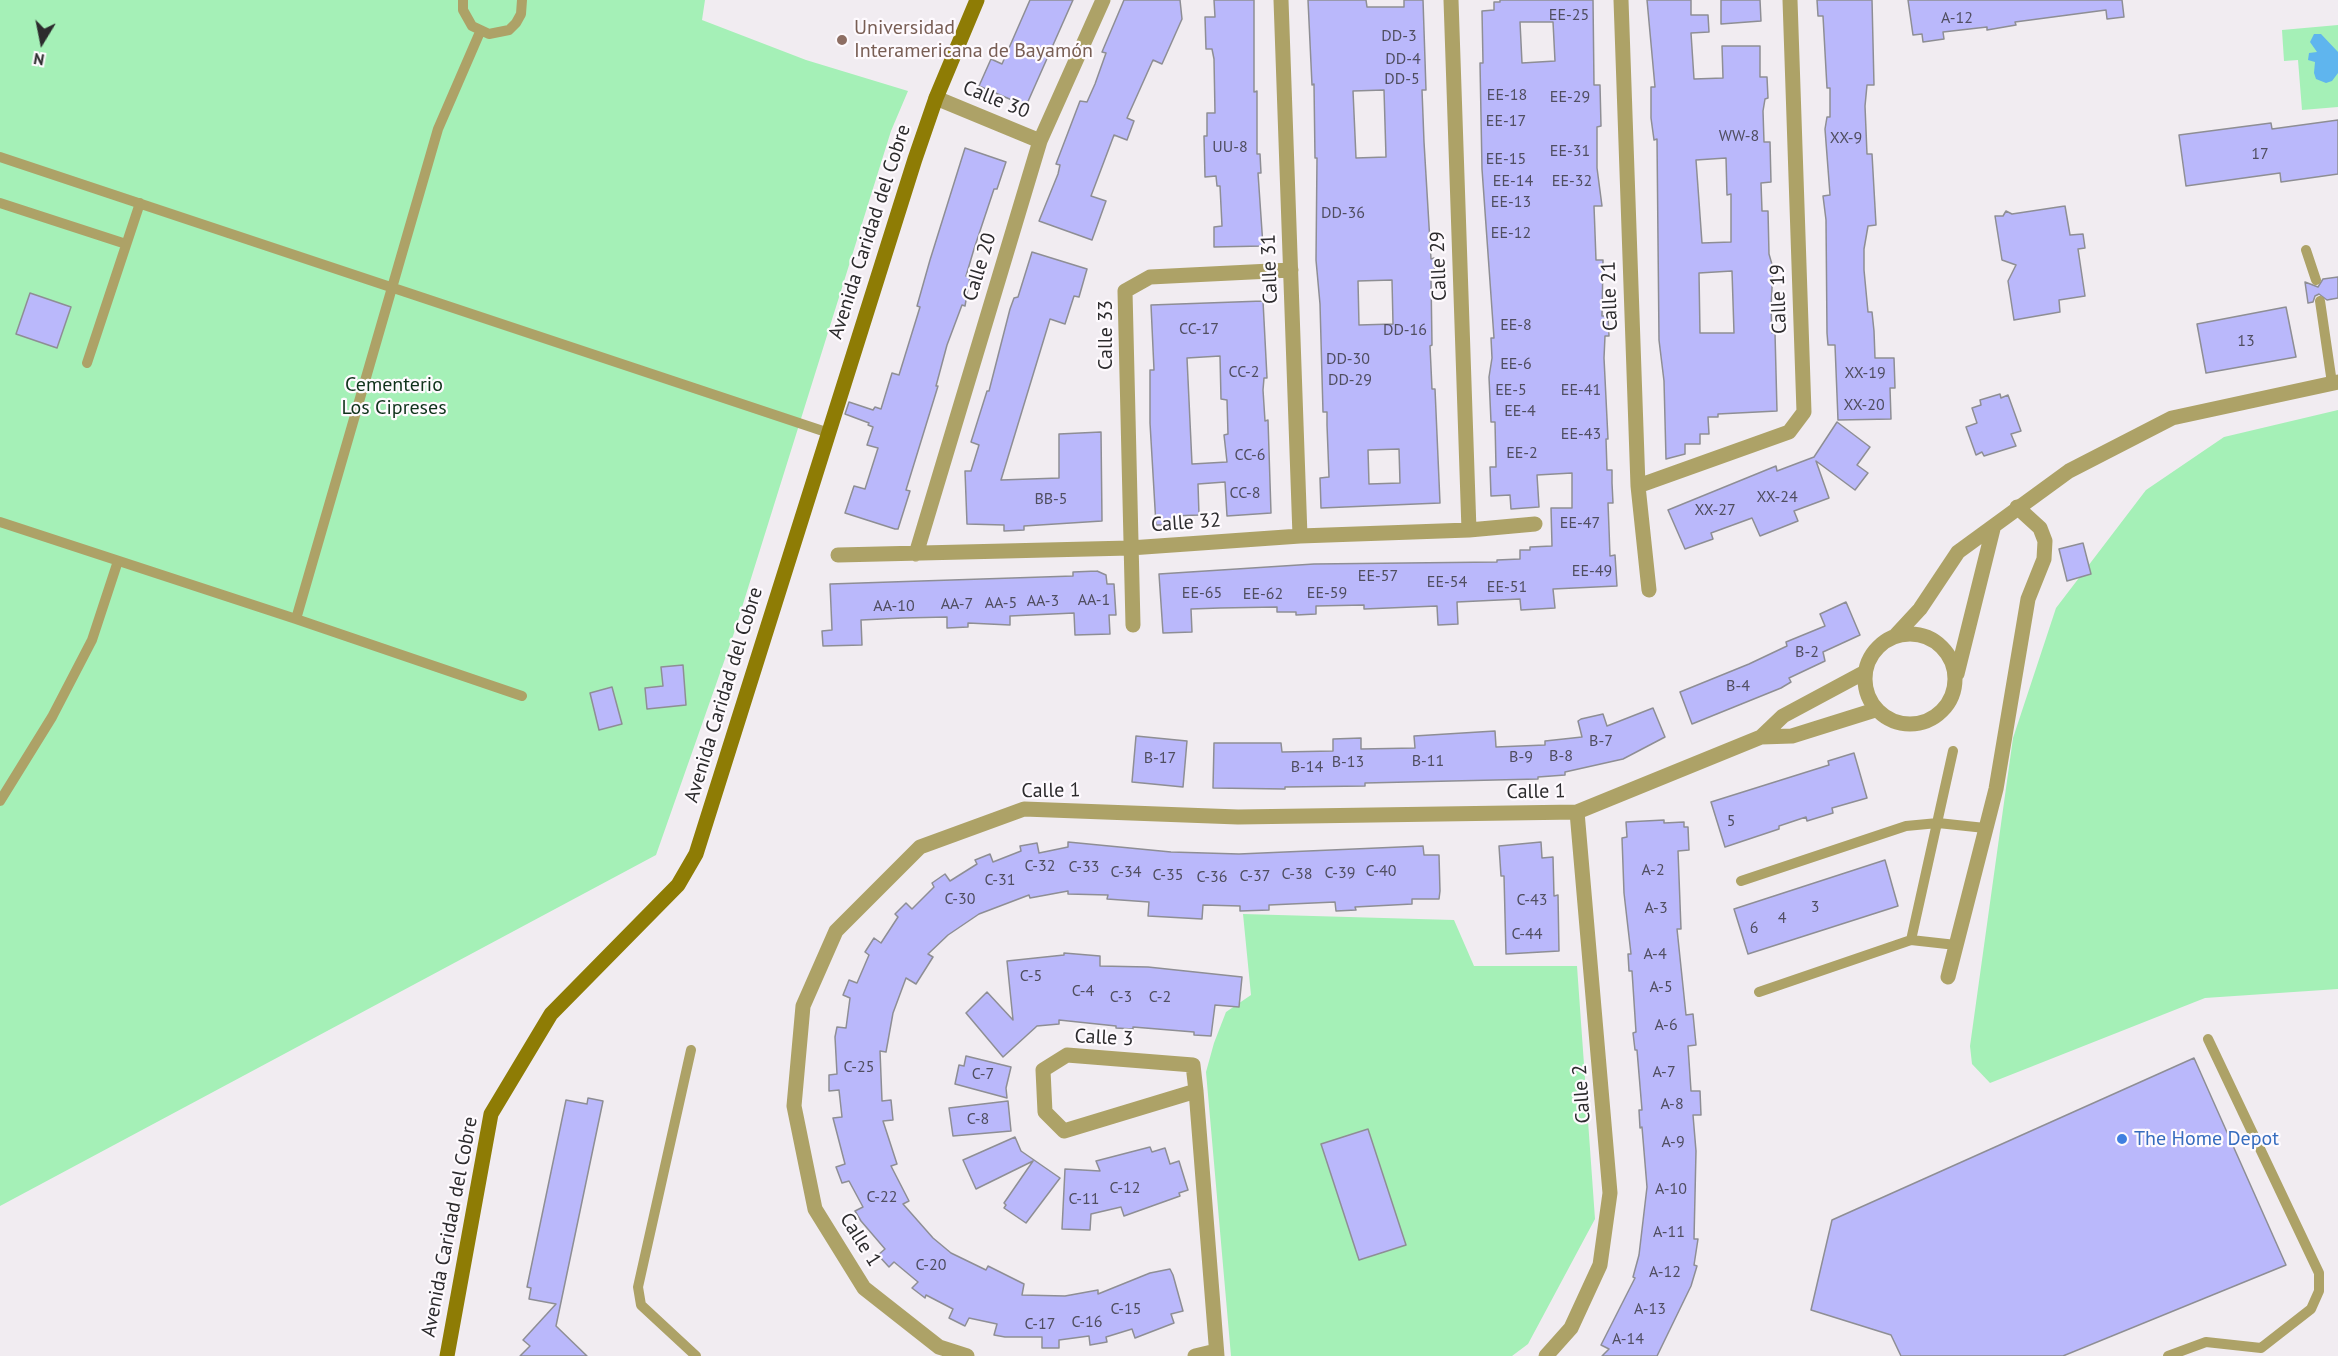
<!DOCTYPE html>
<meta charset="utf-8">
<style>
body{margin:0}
#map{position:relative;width:2338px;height:1356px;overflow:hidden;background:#f1ecf1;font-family:"PT Sans",sans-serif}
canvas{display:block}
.north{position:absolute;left:12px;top:12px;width:60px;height:60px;-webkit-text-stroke:4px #fefafe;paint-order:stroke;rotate:190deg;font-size:16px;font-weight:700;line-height:24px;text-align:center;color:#2c2b2d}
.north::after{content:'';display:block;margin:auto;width:21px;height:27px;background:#2c2b2d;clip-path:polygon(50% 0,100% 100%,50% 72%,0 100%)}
</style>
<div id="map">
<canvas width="2338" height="1356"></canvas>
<div class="north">N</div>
</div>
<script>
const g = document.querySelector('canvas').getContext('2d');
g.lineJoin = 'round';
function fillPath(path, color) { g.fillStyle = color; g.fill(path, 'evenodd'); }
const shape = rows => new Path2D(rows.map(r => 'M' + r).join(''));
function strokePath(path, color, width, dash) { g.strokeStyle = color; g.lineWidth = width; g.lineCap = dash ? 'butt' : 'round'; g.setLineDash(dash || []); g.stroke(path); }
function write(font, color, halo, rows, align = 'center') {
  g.font = font + ' "PT Sans",sans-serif'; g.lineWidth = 4.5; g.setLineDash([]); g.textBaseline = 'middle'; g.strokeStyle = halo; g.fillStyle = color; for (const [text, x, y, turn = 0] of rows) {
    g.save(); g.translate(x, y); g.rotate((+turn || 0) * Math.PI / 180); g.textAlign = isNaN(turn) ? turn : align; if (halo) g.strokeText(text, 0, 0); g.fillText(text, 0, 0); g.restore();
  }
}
const green = shape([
 [0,0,705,0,702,20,806,60,908,91,891,131,733,636,656,855,0,1206],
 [2338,25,2338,107,2302,110,2298,60,2284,61,2282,30],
 [2338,410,2338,989,2205,998,1990,1083,1972,1064,1970,1046,2013,738,2056,608,2146,490,2224,437],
 [1243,914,1454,920,1474,966,1577,966,1595,1219,1528,1344,1512,1356,1231,1356,1206,1072,1214,1043,1226,1012,1251,995]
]);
const water = shape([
 [2314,34,2321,34,2338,52,2338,73,2332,81,2326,83,2316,79,2314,73,2315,62,2308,60,2309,53,2317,52,2310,42]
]);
const building = shape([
 [1030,0,1073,0,1026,106,979,86,991,59,1002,64,1030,0],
 [1124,0,1180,0,1182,19,1162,64,1153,60,1127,118,1134,121,1127,140,1114,135,1091,196,1106,201,1092,240,1039,221,1058,174,1060,165,1056,164,1080,101,1087,102,1095,84,1106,53,1102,52,1124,0],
 [1214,0,1254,0,1254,92,1257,91,1257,154,1260,154,1261,173,1258,173,1263,246,1214,247,1214,227,1222,226,1220,186,1217,186,1216,176,1205,177,1204,136,1207,136,1207,113,1215,113,1214,59,1212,49,1206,49,1205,17,1215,17,1214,0],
 [1308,0,1366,0,1367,7,1404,7,1404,0,1423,0,1426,90,1422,90,1424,142,1431,259,1434,258,1435,278,1431,278,1432,345,1430,346,1432,389,1435,389,1440,503,1321,508,1320,478,1329,477,1327,425,1327,412,1323,412,1320,304,1316,260,1317,158,1315,158,1314,84,1312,85,1308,0],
 [1384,90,1386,157,1356,158,1353,91,1384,90],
 [1392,280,1393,324,1359,325,1358,281,1392,280],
 [1399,449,1400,483,1369,484,1368,450,1399,449],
 [1500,0,1593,0,1594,85,1600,85,1601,126,1597,127,1597,168,1602,206,1594,206,1596,260,1603,260,1602,316,1608,316,1609,336,1605,336,1604,358,1608,439,1606,439,1607,470,1612,470,1612,483,1613,503,1608,503,1609,529,1610,556,1615,555,1617,586,1553,589,1555,608,1521,610,1520,599,1457,602,1458,624,1438,625,1437,606,1364,609,1364,605,1316,606,1316,614,1296,615,1296,612,1277,612,1277,607,1220,608,1191,609,1192,632,1163,633,1159,574,1314,564,1497,562,1497,560,1520,559,1520,550,1530,550,1530,547,1552,546,1551,508,1572,508,1572,473,1537,475,1539,507,1511,509,1510,495,1491,496,1490,467,1496,467,1495,422,1491,422,1489,377,1492,358,1491,338,1494,338,1482,169,1480,63,1483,63,1482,11,1494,10,1494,2,1500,2,1500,0],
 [1520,22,1553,22,1555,61,1522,63,1520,22],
 [1647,0,1691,0,1691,15,1708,15,1709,32,1691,33,1694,79,1723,78,1722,46,1760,46,1760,77,1767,77,1768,98,1765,99,1763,111,1764,142,1770,142,1771,182,1761,183,1762,211,1768,211,1769,254,1773,268,1771,308,1772,333,1775,333,1777,411,1718,414,1718,417,1708,417,1709,434,1700,434,1700,444,1685,444,1685,454,1666,459,1664,381,1659,340,1657,139,1654,140,1651,118,1651,87,1655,87,1647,0],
 [1726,158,1727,195,1731,194,1731,242,1702,243,1696,160,1726,158],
 [1732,271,1734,333,1700,333,1699,273,1732,271],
 [1721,0,1760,0,1761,21,1721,24,1721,0],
 [1817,0,1872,0,1874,85,1867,85,1865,106,1867,154,1872,154,1876,225,1868,226,1864,249,1864,270,1868,312,1872,312,1874,331,1875,358,1894,358,1895,388,1890,388,1891,419,1838,420,1835,345,1828,345,1827,333,1826,220,1823,196,1830,195,1825,129,1827,117,1830,117,1830,88,1827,88,1823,16,1818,16,1817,0],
 [1908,0,2122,0,2124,17,2107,19,2106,10,2015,22,2016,25,1987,30,1987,27,1943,32,1944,39,1923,42,1922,34,1913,35,1908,0],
 [2338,120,2338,174,2281,182,2280,173,2186,186,2179,135,2271,123,2272,129,2338,120],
 [965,148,1006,162,997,189,994,189,974,249,966,276,970,277,965,306,962,305,947,345,936,386,938,386,906,490,910,491,898,529,895,529,845,513,854,486,865,489,878,448,867,445,873,427,868,425,869,423,845,414,849,402,873,410,875,407,881,409,892,373,899,375,920,307,917,306,930,260,965,148],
 [2065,206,2070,235,2083,234,2085,248,2078,249,2085,296,2059,300,2060,312,2014,320,2008,281,2016,265,2002,260,1995,216,2003,216,2006,211,2012,214,2065,206],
 [1032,252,1087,269,1079,297,1074,296,1065,324,1050,319,1001,480,1059,478,1059,434,1101,432,1102,521,1024,526,1024,530,1004,531,1004,525,967,524,965,471,971,471,979,445,971,442,987,391,989,391,1010,309,1014,298,1018,297,1032,252],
 [2338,277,2338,298,2327,300,2319,294,2315,296,2313,302,2308,303,2305,282,2318,287,2323,279,2338,277],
 [30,293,71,307,57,348,16,334,30,293],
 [1263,301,1267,378,1264,378,1263,390,1265,421,1268,420,1271,513,1227,516,1225,482,1198,484,1199,515,1172,516,1173,525,1156,525,1150,423,1150,370,1154,370,1151,305,1263,301],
 [1220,356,1221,399,1227,400,1228,434,1224,435,1227,462,1192,464,1187,358,1220,356],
 [2286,307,2296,357,2206,373,2197,324,2286,307],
 [2000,394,2001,398,2008,395,2021,431,2011,434,2016,446,1984,456,1982,452,1976,455,1966,427,1977,423,1972,408,1981,405,1980,400,2000,394],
 [1837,422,1870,447,1857,465,1868,473,1855,490,1816,461,1829,498,1794,511,1798,521,1760,536,1752,518,1711,533,1713,539,1685,549,1668,510,1776,466,1777,471,1814,457,1837,422],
 [2083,543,2091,574,2067,581,2059,549,2083,543],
 [1097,571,1106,575,1107,584,1114,584,1116,615,1109,615,1110,634,1075,635,1074,613,1010,616,1010,625,968,623,968,627,947,628,947,617,903,618,861,620,862,645,823,646,822,631,832,630,830,584,1073,576,1073,572,1097,571],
 [1846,602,1860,635,1823,652,1825,661,1789,678,1791,682,1781,688,1692,724,1680,692,1749,664,1787,646,1786,642,1825,626,1820,614,1846,602],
 [683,665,686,705,647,709,645,688,663,686,661,667,683,665],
 [612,687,622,724,599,730,590,693,612,687],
 [1653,708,1665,737,1623,759,1565,772,1565,775,1538,777,1538,779,1365,783,1365,786,1285,787,1285,789,1213,788,1214,743,1281,743,1282,752,1333,751,1333,739,1361,738,1361,749,1415,748,1414,736,1495,731,1496,747,1545,745,1545,741,1582,737,1578,721,1581,719,1603,714,1607,726,1653,708],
 [1136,736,1187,741,1183,787,1132,782,1136,736],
 [1854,753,1867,798,1832,808,1833,813,1807,821,1806,817,1779,826,1779,829,1725,847,1711,802,1829,765,1828,761,1854,753],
 [1664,820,1664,823,1684,822,1684,827,1688,827,1689,850,1678,851,1681,929,1677,929,1686,1015,1693,1014,1696,1045,1688,1046,1691,1091,1700,1091,1701,1115,1693,1115,1696,1151,1694,1239,1698,1239,1694,1265,1697,1266,1691,1286,1657,1356,1602,1356,1609,1349,1601,1345,1635,1278,1633,1277,1639,1255,1647,1187,1642,1127,1640,1128,1639,1110,1642,1110,1637,1050,1635,1050,1633,1033,1636,1032,1632,971,1629,971,1628,954,1631,954,1624,893,1622,838,1627,837,1626,822,1664,820],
 [1068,842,1171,852,1239,854,1423,846,1424,855,1439,855,1440,891,1439,899,1412,899,1412,904,1355,907,1356,910,1336,911,1335,902,1269,905,1269,910,1240,911,1240,906,1203,905,1202,919,1148,916,1149,902,1107,899,1108,895,1068,894,1068,891,1030,898,1029,895,979,914,948,935,928,954,933,957,916,984,906,978,893,1013,886,1052,880,1051,882,1101,891,1100,893,1120,883,1121,897,1164,891,1166,909,1201,903,1204,933,1238,951,1253,986,1270,988,1266,1024,1284,1022,1295,1065,1296,1098,1290,1098,1294,1150,1273,1170,1269,1173,1275,1183,1311,1171,1314,1174,1323,1135,1338,1132,1329,1106,1337,1107,1342,1090,1345,1089,1336,1059,1340,1059,1348,1042,1348,1042,1337,1005,1337,994,1335,997,1324,969,1318,965,1326,949,1318,953,1309,926,1295,925,1298,912,1288,918,1282,894,1262,889,1267,878,1255,885,1249,861,1221,855,1211,863,1207,849,1181,842,1183,836,1167,845,1164,833,1118,842,1117,839,1090,829,1091,829,1075,837,1074,835,1037,837,1027,846,1028,850,998,843,995,849,980,857,983,869,955,865,952,874,938,881,943,898,917,895,914,906,903,912,909,934,887,932,883,945,874,950,881,977,864,975,860,990,854,993,862,1021,851,1020,846,1037,843,1039,853,1068,847,1068,842],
 [1541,842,1542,858,1553,857,1554,896,1558,895,1559,951,1506,954,1504,876,1501,876,1499,846,1541,842],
 [1885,860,1898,906,1748,954,1734,909,1885,860],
 [1064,953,1100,956,1100,966,1148,967,1242,977,1239,1007,1215,1005,1211,1036,1194,1035,1194,1032,1133,1027,1133,1029,1116,1028,1116,1026,1059,1020,1059,1024,1037,1026,1003,1057,966,1013,987,992,1013,1020,1007,961,1064,955,1064,953],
 [966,1056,1011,1067,1006,1088,1007,1098,955,1084,959,1065,964,1066,966,1056],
 [2194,1058,2286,1265,2063,1356,1901,1356,1891,1335,1811,1310,1832,1220,2194,1058],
 [588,1098,603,1101,556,1326,587,1356,520,1356,530,1346,523,1340,556,1304,529,1299,531,1288,527,1287,566,1100,587,1104,588,1098],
 [1008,1101,1011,1131,953,1136,949,1108,1008,1101],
 [1368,1129,1406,1245,1359,1260,1321,1144,1368,1129],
 [1015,1137,1021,1151,1060,1178,1026,1223,1004,1208,1006,1205,1004,1203,1033,1161,976,1189,963,1160,1015,1137],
 [1150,1147,1152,1152,1165,1148,1170,1164,1179,1161,1188,1190,1179,1193,1180,1196,1124,1216,1121,1207,1091,1214,1090,1230,1062,1229,1065,1169,1100,1171,1096,1161,1150,1147]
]);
const lane = shape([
 [463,0,463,10,472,26,489,34,509,30,516,23,521,14,522,0],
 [0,157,829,433],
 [0,203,126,244],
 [2306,250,2316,280],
 [2320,301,2332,383],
 [87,363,140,203],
 [0,522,296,619,438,129,480,32],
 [296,619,522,696],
 [0,801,52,717,92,640,118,561],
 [1741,881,1906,826,1938,823,1985,828],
 [1911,940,1953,751],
 [1759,992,1911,940,1956,945],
 [691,1050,638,1287,641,1305,696,1356],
 [2168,1356,2206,1342,2261,1348,2311,1309,2319,1291,2319,1273,2208,1039]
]);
const street = shape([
 [1281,0,1300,536],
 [1451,0,1469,530],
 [1621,0,1638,486,1649,590],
 [936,98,1040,141],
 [1638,486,1789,432,1804,412,1790,0],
 [916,554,1040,141,1103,0],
 [838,555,1130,548,1300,536,1469,530,1535,524],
 [1133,625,1125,291,1150,277,1291,270],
 '1865 679a45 45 0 1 1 90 0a45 45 0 1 1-90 0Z',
 [1895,636,1920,609,1958,552,2069,471,2172,418,2338,382],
 [1957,674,1993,529],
 [1761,737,1783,716,1865,672],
 [1948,977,1996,789,2028,599,2044,559,2045,541,2040,528,2017,507],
 [1196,1091,1064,1131,1045,1112,1043,1070,1067,1055,1193,1065,1196,1091,1217,1356],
 [967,1356,939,1347,864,1288,815,1209,794,1106,803,1006,836,931,920,847,1024,809,1238,817,1577,812,1761,737,1792,736,1875,710],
 [1195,1356,1216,1351],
 [1546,1356,1571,1328,1600,1265,1610,1193,1577,812]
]);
const secondary = shape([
 [447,1356,491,1114,551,1014,678,885,696,854,915,159,936,98,977,0]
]);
const markers = [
 [842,40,6,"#8d6e63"],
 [2122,1139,6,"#3f7fe0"]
];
const numberNames = [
 ["EE-25",1569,15],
 ["A-12",1957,18],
 ["DD-3",1399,36],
 ["DD-4",1403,59],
 ["DD-5",1402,79],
 ["EE-18",1507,95],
 ["EE-29",1570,97],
 ["EE-17",1506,121],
 ["WW-8",1739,136],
 ["XX-9",1846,138],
 ["UU-8",1230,147],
 ["EE-31",1570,151],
 ["17",2260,154],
 ["EE-15",1506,159],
 ["EE-14",1513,181],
 ["EE-32",1572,181],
 ["EE-13",1511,202],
 ["DD-36",1343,213],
 ["EE-12",1511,233],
 ["EE-8",1516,325],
 ["CC-17",1199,329],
 ["DD-16",1405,330],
 ["13",2246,341],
 ["DD-30",1348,359],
 ["EE-6",1516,364],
 ["CC-2",1244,372],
 ["XX-19",1865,373],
 ["DD-29",1350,380],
 ["EE-5",1511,390],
 ["EE-41",1581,390],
 ["XX-20",1864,405],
 ["EE-4",1520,411],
 ["EE-43",1581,434],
 ["EE-2",1522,453],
 ["CC-6",1250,455],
 ["CC-8",1245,493],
 ["XX-24",1777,497],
 ["BB-5",1051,499],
 ["XX-27",1715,510],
 ["EE-47",1580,523],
 ["EE-49",1592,571],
 ["EE-57",1378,576],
 ["EE-54",1447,582],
 ["EE-51",1507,587],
 ["EE-65",1202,593],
 ["EE-59",1327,593],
 ["EE-62",1263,594],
 ["AA-1",1094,600],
 ["AA-3",1043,601],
 ["AA-5",1001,603],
 ["AA-7",957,604],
 ["AA-10",894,606],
 ["B-2",1807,652],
 ["B-4",1738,686],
 ["B-7",1601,741],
 ["B-8",1561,756],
 ["B-9",1521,757],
 ["B-17",1160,758],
 ["B-11",1428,761],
 ["B-13",1348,762],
 ["B-14",1307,767],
 ["5",1731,821],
 ["C-32",1040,866],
 ["C-33",1084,867],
 ["A-2",1653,870],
 ["C-40",1381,871],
 ["C-34",1126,872],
 ["C-39",1340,873],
 ["C-38",1297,874],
 ["C-35",1168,875],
 ["C-37",1255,876],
 ["C-36",1212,877],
 ["C-31",1000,880],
 ["C-30",960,899],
 ["C-43",1532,900],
 ["3",1815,907],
 ["A-3",1656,908],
 ["4",1782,918],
 ["6",1754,928],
 ["C-44",1527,934],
 ["A-4",1655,954],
 ["C-5",1031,976],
 ["A-5",1661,987],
 ["C-4",1083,991],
 ["C-3",1121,997],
 ["C-2",1160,997],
 ["A-6",1666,1025],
 ["C-25",859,1067],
 ["A-7",1664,1072],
 ["C-7",983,1074],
 ["A-8",1672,1104],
 ["C-8",978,1119],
 ["A-9",1673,1142],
 ["C-12",1125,1188],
 ["A-10",1671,1189],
 ["C-22",882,1197],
 ["C-11",1084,1199],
 ["A-11",1669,1232],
 ["C-20",931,1265],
 ["A-12",1665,1272],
 ["C-15",1126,1309],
 ["A-13",1650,1309],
 ["C-16",1087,1322],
 ["C-17",1040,1324],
 ["A-14",1628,1339]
];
const educationNames = [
 ["Universidad",854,28],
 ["Interamericana de Bayamón",854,51]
];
const streetNames = [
 ["Calle 30",996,100,22],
 ["Avenida Caridad del Cobre",870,232,-72],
 ["Calle 29",1439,266,-92],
 ["Calle 20",980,267,-73],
 ["Calle 31",1270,269,-92],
 ["Calle 21",1610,296,-92],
 ["Calle 19",1779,299,-92],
 ["Calle 33",1106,335,-90],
 ["Calle 32",1186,523,-4],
 ["Avenida Caridad del Cobre",724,695,-73],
 ["Calle 1",1051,791,-1],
 ["Calle 1",1536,792,-1],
 ["Calle 3",1104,1038,3],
 ["Calle 2",1582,1094,-94],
 ["Avenida Caridad del Cobre",450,1227,-79],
 ["Calle 1",860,1240,58]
];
const parkNames = [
 ["Cementerio",394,385],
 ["Los Cipreses",394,408]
];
const shopNames = [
 ["The Home Depot",2134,1139]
];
fillPath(green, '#a5f0b7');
fillPath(water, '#5fb5ee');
fillPath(building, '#bab8fb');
strokePath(building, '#8e8e94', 1.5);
strokePath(lane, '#ada267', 10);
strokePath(street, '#ada267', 15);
strokePath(secondary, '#8e7c05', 15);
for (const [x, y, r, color] of markers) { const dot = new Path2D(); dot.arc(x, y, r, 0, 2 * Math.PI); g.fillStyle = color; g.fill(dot); strokePath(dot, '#fefafe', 2); }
write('16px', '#504e60', null, numberNames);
write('20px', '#785e54', '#fefafe', educationNames, 'left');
write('20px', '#2c2b2d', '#fefafe', streetNames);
write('20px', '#0f321a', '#fefafe', parkNames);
write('20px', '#366cbe', '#fefafe', shopNames, 'left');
</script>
